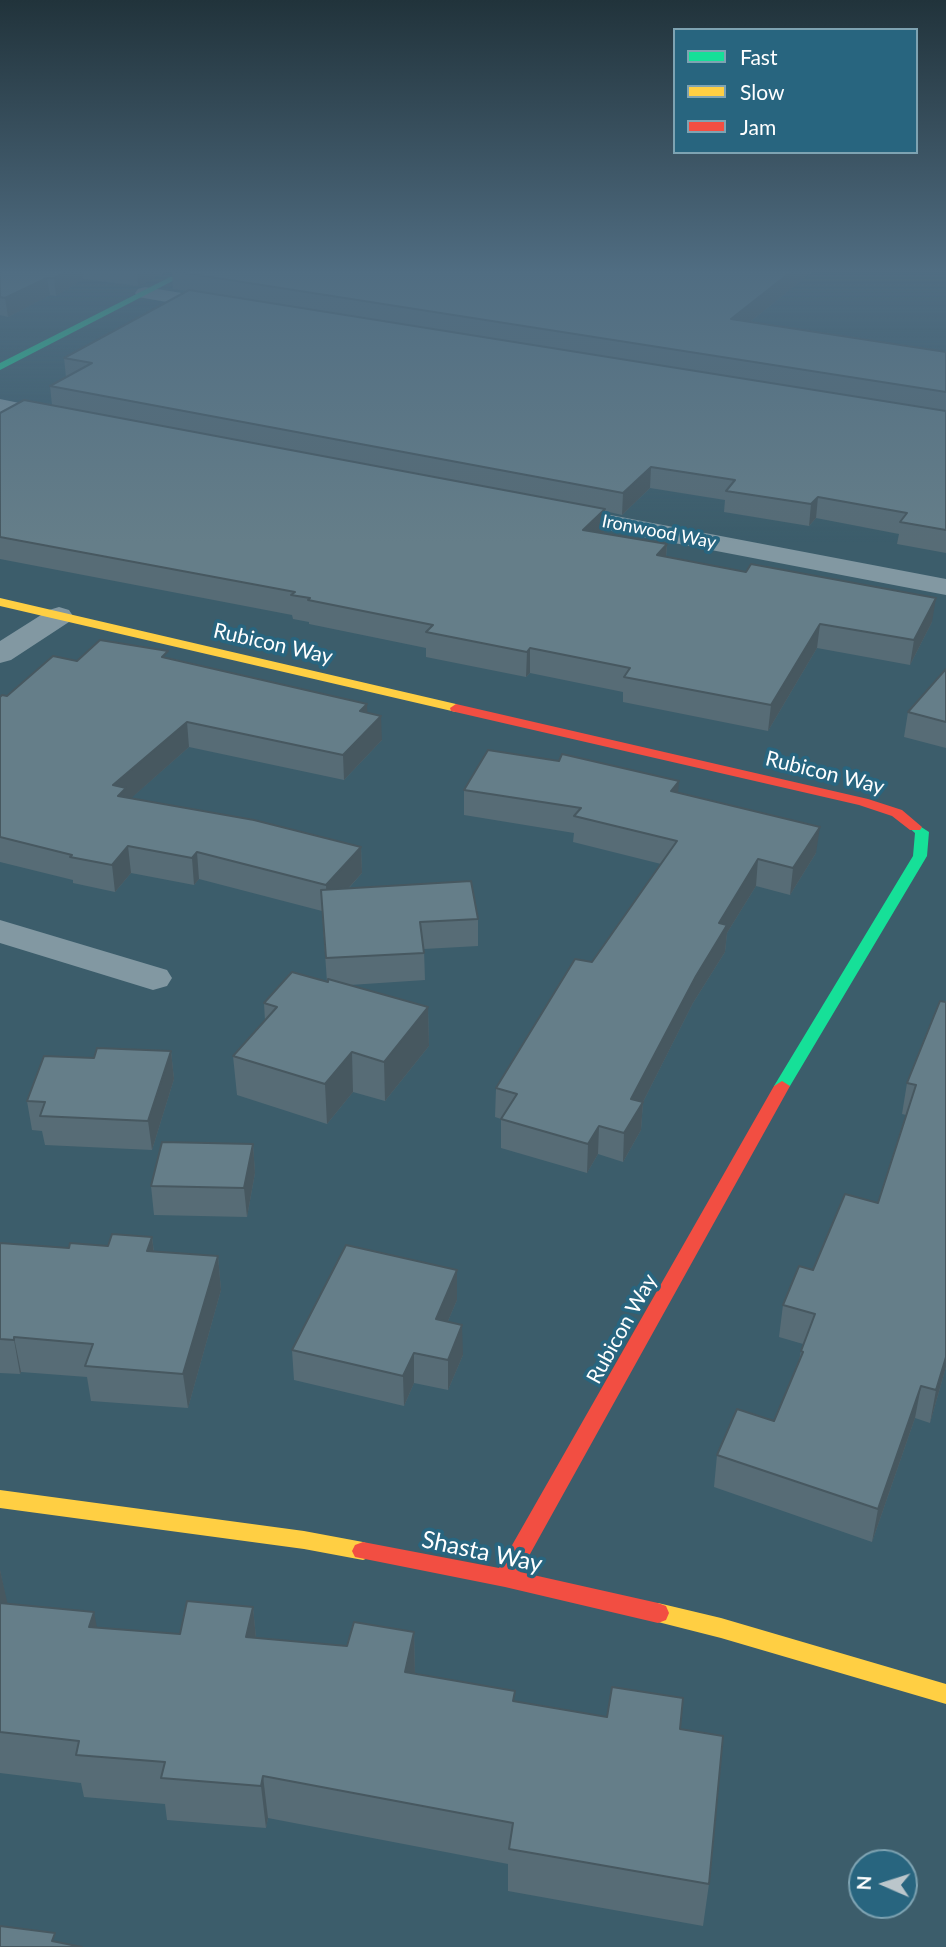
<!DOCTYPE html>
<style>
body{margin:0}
#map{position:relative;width:946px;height:1947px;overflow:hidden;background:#3c5d6b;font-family:Lato,sans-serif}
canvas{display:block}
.legend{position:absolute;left:673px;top:28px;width:245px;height:126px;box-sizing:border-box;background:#28657f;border:2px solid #7ea3b2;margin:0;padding:9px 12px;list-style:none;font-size:21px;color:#fff}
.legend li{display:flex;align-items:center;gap:14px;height:35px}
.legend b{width:35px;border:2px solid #7ea3b2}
.north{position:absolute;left:848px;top:1849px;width:70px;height:70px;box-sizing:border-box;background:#28657f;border:2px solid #7ea3b2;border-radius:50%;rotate:273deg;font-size:19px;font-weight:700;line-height:28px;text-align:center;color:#fff}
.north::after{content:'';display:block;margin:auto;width:24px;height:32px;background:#bbc6cb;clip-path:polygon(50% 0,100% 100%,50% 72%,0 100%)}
</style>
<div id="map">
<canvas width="946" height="1947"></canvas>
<ul class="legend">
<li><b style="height:9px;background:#16e098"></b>Fast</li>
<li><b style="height:9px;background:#ffcf43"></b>Slow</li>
<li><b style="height:9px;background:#f24e42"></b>Jam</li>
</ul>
<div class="north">N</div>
</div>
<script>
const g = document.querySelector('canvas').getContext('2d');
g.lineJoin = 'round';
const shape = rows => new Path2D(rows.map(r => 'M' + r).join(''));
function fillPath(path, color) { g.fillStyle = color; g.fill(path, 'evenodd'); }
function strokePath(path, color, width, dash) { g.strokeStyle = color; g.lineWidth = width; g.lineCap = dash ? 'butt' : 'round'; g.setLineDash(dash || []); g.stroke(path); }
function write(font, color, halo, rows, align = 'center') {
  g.font = font + ' Lato,sans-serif'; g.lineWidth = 7; g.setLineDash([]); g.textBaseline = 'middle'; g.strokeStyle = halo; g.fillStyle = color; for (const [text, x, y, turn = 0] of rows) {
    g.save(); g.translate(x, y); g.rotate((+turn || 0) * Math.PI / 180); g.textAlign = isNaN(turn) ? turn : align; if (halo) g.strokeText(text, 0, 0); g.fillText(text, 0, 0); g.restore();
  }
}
const street = shape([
 [145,287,225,300,232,302,235,306,232,310,225,312,138,297,135,293,138,289,145,287],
 [0,399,68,413,72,418,68,423,60,425,0,413,0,399],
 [553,504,946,579,946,595,544,518,540,512,544,506,553,504],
 [59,607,69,610,73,616,69,622,11,660,0,663,0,641,49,610,59,607],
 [0,920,167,970,172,978,167,986,153,990,0,943,0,920]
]);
const fast = shape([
 [182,271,192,271,0,370,0,363,182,271],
 [915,823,929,832,927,856,790,1086,782,1091,776,1090,774,1086,913,856,915,833,908,827,915,823]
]);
const slow = shape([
 [0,598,456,704,462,708,456,712,0,606,0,598],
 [0,1490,304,1531,363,1542,371,1545,374,1551,371,1557,363,1560,304,1549,0,1508,0,1490],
 [658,1603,721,1618,946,1684,946,1704,721,1638,650,1620,647,1613,650,1606,658,1603]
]);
const jam = shape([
 [456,704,868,799,902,810,922,827,920,830,910,830,892,816,859,805,451,711,450,708,456,704],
 [782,1081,790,1086,520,1572,658,1603,666,1606,669,1613,666,1620,658,1623,505,1587,355,1557,352,1551,355,1545,363,1542,499,1568,774,1086,782,1081]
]);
const wall = shape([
 [0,271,168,271,138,286,83,279,56,296,50,295,8,317,0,315],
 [172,271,813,271,750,322,946,352,946,553,897,544,899,534,816,518,809,526,724,512,725,500,650,488,622,515,605,511,604,532,603,533,667,544,666,557,932,622,910,665,817,648,768,731,623,702,623,692,530,673,526,677,426,657,426,648,309,624,309,622,293,619,292,615,0,559,0,413,52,405,50,386,66,377,64,358,187,291,173,289],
 [169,658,367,704,367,713,382,740,344,780,189,747,131,798,361,847,362,873,349,888,478,919,478,946,424,949,425,980,350,985,428,1007,429,1046,385,1101,353,1092,327,1124,237,1095,233,1056,265,1021,264,1003,327,982,322,911,199,879,194,885,131,873,115,892,73,883,73,880,0,862,0,697,7,696,77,661],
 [946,669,946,748,904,737,908,712],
 [464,790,678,793,816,853,790,895,756,886,727,933,725,952,693,1003,643,1102,641,1130,623,1162,598,1154,587,1173,501,1148,501,1119,495,1117,496,1088,592,962,661,864,573,842,574,833,464,815],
 [940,1001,946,1367,930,1423,915,1418,872,1542,714,1487,717,1455,774,1421,799,1361,801,1351,803,1344,779,1337,783,1305,813,1270,878,1203,906,1115,902,1114,907,1083],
 [171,1051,174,1079,152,1150,45,1145,42,1131,32,1130,27,1101,94,1058],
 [253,1144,255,1173,247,1217,154,1215,151,1186],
 [152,1237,154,1252,218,1256,221,1290,188,1408,91,1401,87,1377,21,1372,20,1374,0,1373,0,1243,69,1248,108,1246],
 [457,1300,448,1321,463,1355,448,1390,414,1383,404,1406,294,1380,292,1350],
 [0,1570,7,1604,97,1628,180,1634,253,1607,256,1638,347,1646,414,1632,415,1674,515,1701,680,1729,709,1884,703,1926,508,1891,508,1864,268,1818,266,1828,167,1820,165,1804,84,1797,81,1783,0,1773]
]);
const shadedWall = shape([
 [66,271,82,271,83,279,56,296,54,278],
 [137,271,168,271,138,286],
 [792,271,813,271,730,338,731,319],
 [47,278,50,295,8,317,5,298],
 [651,467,650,488,622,515,623,493],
 [818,497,816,518,809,526,811,504],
 [605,509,604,532,582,553,583,530],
 [667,544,665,567,657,555],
 [936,598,932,622,910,665,914,640],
 [820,624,817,648,768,731,771,705],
 [530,648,530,673,526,677,527,652],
 [367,704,368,728,360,711],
 [381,716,382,740,344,780,343,755],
 [187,722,189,747,128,801,121,821,113,785],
 [679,781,677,807,671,791],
 [820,827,816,853,790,895,793,868],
 [128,846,131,873,115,892,112,865],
 [361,847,362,873,327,912,326,885],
 [197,852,199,879,194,885,192,858],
 [758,859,756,886,727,933,725,952,693,1003,643,1102,641,1130,623,1162,624,1133,631,1099,719,923],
 [428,1007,429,1046,385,1101,384,1062],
 [171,1051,174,1079,152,1150,148,1121],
 [352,1052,353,1092,327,1124,325,1084],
 [599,1126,598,1154,587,1173,588,1144],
 [253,1144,255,1173,247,1217,244,1188],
 [152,1237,156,1271,147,1251],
 [218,1256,221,1290,188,1408,183,1374],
 [457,1270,457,1300,436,1349,436,1319],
 [462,1325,463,1355,448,1390,448,1360],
 [14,1337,21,1372,20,1374,14,1340],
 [414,1353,414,1383,404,1406,403,1376],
 [946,1357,946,1367,930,1423,936,1390],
 [921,1386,915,1418,872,1542,878,1509],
 [0,1570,9,1610,0,1633],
 [253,1607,257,1649,246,1637],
 [94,1612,102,1654,89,1627],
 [414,1632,415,1675,405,1672],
 [263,1776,268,1818,266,1828,261,1786]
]);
const building = shape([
 [0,271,66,271,54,278,47,278,5,298,0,297,0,271],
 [172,271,792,271,731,319,946,352,946,392,172,271],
 [189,290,946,411,946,530,900,522,907,513,818,497,811,504,726,491,735,480,651,467,623,493,50,386,92,363,64,358,189,290],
 [24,400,605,509,583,530,667,544,657,555,746,572,751,564,936,598,914,640,820,624,771,705,624,677,630,668,530,648,527,652,426,632,433,625,308,600,310,598,291,595,295,592,0,537,0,413,24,400],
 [100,640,168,651,162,657,367,704,360,711,381,716,343,755,187,722,113,785,126,788,118,796,254,820,361,847,326,885,197,852,192,858,128,846,112,865,70,857,72,855,0,837,0,697,2,695,7,696,53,656,77,661,100,640],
 [946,669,946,722,908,712,946,669],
 [488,750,559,761,562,754,679,781,671,791,820,827,793,868,758,859,719,923,727,925,696,976,631,1099,643,1102,624,1133,599,1126,588,1144,501,1119,517,1094,496,1088,575,959,592,962,677,841,574,816,581,808,464,790,488,750],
 [471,881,478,919,420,922,424,953,326,958,321,890,471,881],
 [292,972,328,982,328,979,428,1007,384,1062,352,1052,325,1084,233,1056,277,1007,264,1003,292,972],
 [940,1001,946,1002,946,1357,936,1390,921,1386,878,1509,717,1455,737,1409,774,1421,803,1352,801,1351,815,1314,783,1305,799,1266,813,1270,845,1194,878,1203,916,1085,907,1083,940,1001],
 [97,1048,171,1051,148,1121,40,1116,45,1102,27,1101,44,1056,94,1058,97,1048],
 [162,1142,253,1144,244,1188,151,1186,162,1142],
 [112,1234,152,1237,147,1251,218,1256,183,1374,85,1366,93,1344,14,1337,14,1340,0,1339,0,1243,69,1248,70,1243,108,1246,112,1234],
 [346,1245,457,1270,436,1319,462,1325,448,1360,414,1353,403,1376,292,1350,346,1245],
 [187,1601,253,1607,246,1637,347,1646,354,1622,414,1632,405,1672,515,1691,513,1701,607,1717,612,1687,683,1698,680,1729,723,1736,709,1884,509,1849,513,1823,263,1776,261,1786,161,1778,165,1762,76,1755,79,1741,0,1732,0,1603,94,1612,89,1627,180,1634,187,1601],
 [0,1926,55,1933,52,1941,82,1947,0,1947,0,1926]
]);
const farStreetnames = [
 ["Ironwood Way",659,532,11]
];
const streetNames = [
 ["Rubicon Way",273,644,13],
 ["Rubicon Way",825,773,14],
 ["Rubicon Way",622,1329,-61]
];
const nearStreetnames = [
 ["Shasta Way",482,1552,12]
];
fillPath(street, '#8298a2');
fillPath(fast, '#16e098');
fillPath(slow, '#ffcf43');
fillPath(jam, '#f24e42');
fillPath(wall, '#576c76');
fillPath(shadedWall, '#475860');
fillPath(building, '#657e89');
strokePath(building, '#475860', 2);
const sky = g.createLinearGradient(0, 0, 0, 543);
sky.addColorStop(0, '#21333b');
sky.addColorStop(0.5, '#506d82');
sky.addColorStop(1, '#506d8200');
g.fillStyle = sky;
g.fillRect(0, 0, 946, 543);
write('18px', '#fff', '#28657f', farStreetnames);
write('21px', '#fff', '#28657f', streetNames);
write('24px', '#fff', '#28657f', nearStreetnames);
</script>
